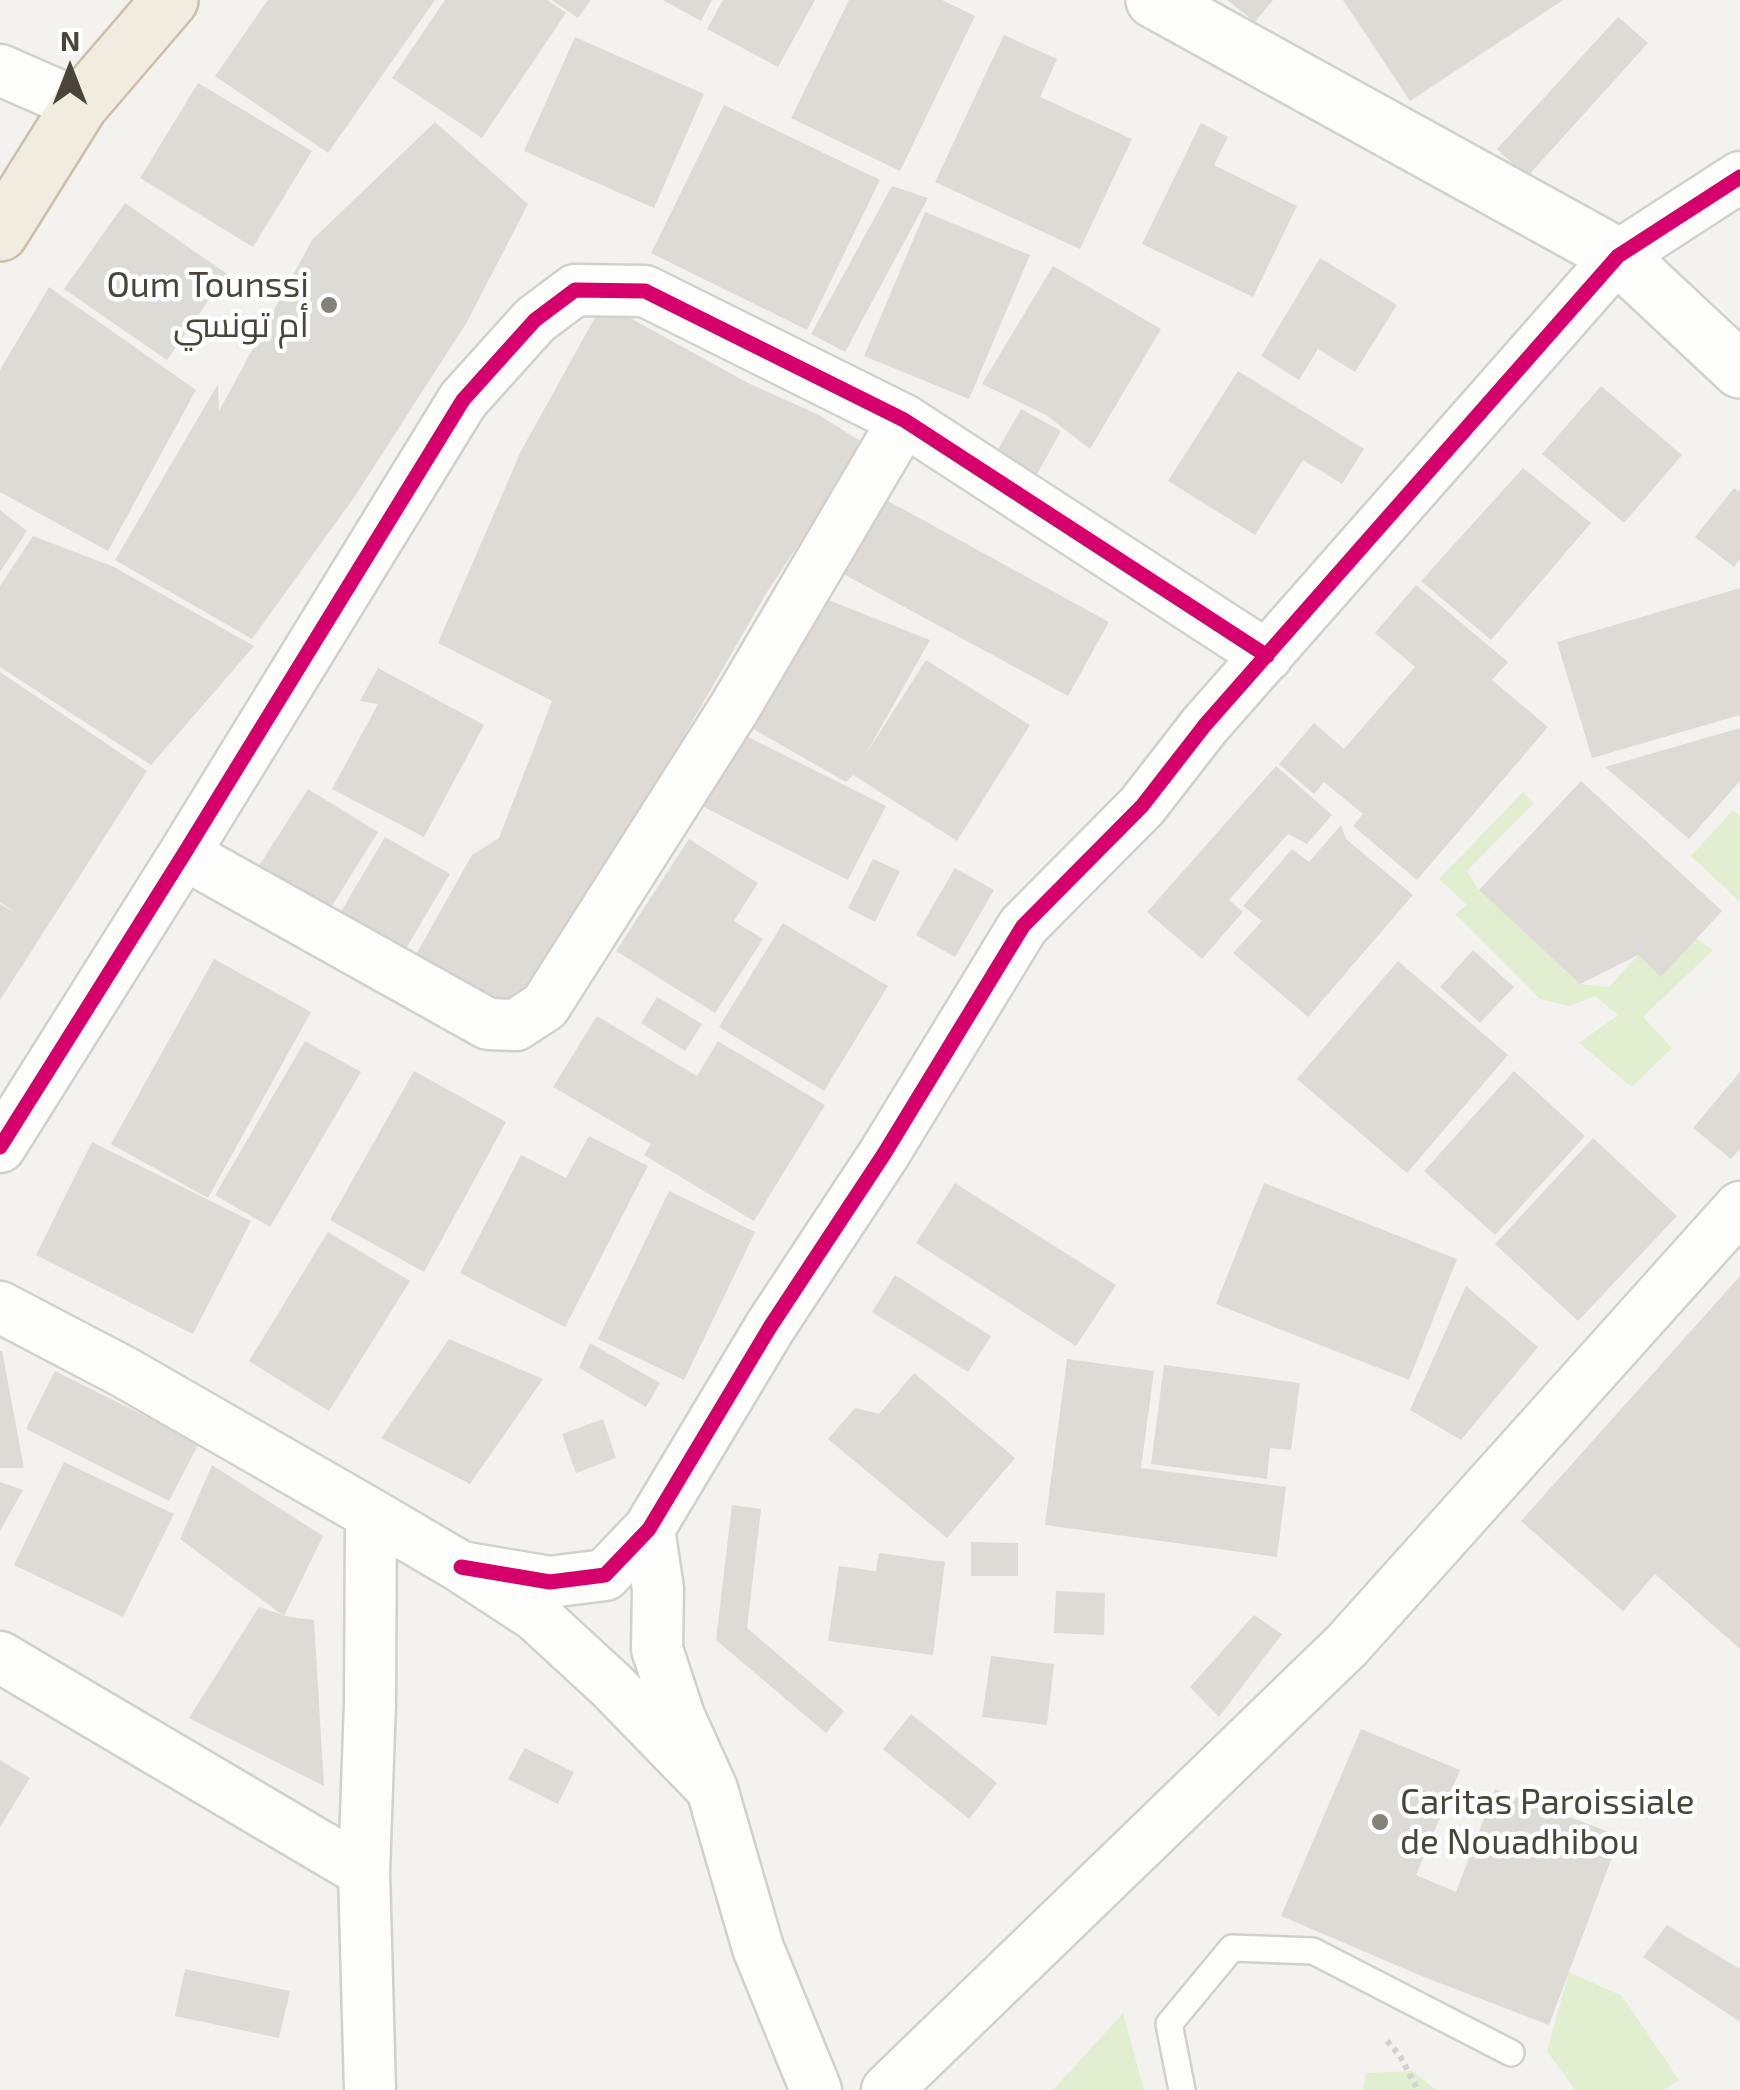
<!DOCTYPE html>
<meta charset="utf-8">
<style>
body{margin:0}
#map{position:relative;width:1740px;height:2090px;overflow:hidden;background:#f4f2ee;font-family:"Exo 2",sans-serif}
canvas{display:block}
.north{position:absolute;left:20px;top:20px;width:100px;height:100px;-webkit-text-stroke:8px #fff;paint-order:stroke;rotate:0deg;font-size:28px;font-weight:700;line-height:40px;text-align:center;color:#4b4439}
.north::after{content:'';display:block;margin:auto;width:35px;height:45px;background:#4b4439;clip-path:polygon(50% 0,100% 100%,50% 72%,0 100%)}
</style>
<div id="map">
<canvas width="1740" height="2090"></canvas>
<div class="north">N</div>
</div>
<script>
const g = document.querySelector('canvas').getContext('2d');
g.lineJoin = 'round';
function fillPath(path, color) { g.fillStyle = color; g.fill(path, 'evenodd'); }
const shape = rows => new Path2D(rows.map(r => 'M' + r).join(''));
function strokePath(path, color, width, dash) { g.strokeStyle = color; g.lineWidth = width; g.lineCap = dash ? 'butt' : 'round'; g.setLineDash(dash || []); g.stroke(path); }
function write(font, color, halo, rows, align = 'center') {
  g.font = font + ' "Exo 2",Cairo,sans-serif'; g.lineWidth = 9; g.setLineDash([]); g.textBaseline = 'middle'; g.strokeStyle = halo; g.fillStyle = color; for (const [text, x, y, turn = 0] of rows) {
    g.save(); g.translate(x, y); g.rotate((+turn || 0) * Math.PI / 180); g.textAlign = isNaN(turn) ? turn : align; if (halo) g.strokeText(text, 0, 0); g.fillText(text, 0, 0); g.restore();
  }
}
const green = shape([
 [1523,792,1534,803,1467,871,1479,890,1580,984,1609,987,1638,955,1661,976,1696,938,1713,950,1643,1017,1672,1048,1632,1087,1579,1043,1618,1015,1595,996,1569,1006,1540,999,1455,914,1467,905,1439,879],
 [1733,810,1740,817,1740,902,1691,856],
 [1569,1972,1622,1996,1679,2080,1664,2090,1575,2090,1547,2051],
 [1123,2013,1144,2090,1053,2090],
 [1413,2071,1436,2090,1363,2090,1366,2073]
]);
const building = shape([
 [268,0,435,0,328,153,215,76],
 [445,0,547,0,566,13,482,138,392,78],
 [552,0,591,0,578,18],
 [663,0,712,0,701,21],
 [723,0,815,0,778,67,707,29],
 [849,0,942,0,975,16,900,171,791,118],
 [1227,0,1273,0,1255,22],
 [1343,0,1563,0,1410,101],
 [1618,17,1648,43,1527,177,1497,149],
 [1004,35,1057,59,1040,97,1132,139,1080,249,935,182],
 [575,37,704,94,654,208,524,151],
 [198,83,312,151,253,247,140,178],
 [724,105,880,180,807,330,651,253],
 [435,122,528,204,467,322,355,496,252,639,115,560,218,384,219,411,312,240],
 [1201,123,1228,137,1214,165,1297,206,1253,297,1142,244],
 [892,186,928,198,845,352,811,334],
 [125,203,227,274,167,360,64,289],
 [925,212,1030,255,969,399,864,356],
 [1320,258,1397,305,1355,372,1318,349,1299,380,1261,356],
 [1053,266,1161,329,1090,449,1046,415,982,384],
 [49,287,196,390,108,551,0,492,0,370],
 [603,303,748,383,819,415,865,444,767,592,601,880,524,1018,414,958,472,855,499,838,552,701,438,643,521,451],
 [1238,371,1364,449,1342,484,1303,460,1255,535,1168,481],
 [1601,386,1682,455,1624,523,1542,454],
 [1021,409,1061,431,1036,476,996,453],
 [1523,468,1591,523,1491,640,1421,581],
 [1734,488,1740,492,1740,559,1734,567,1695,537],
 [879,496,1109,622,1068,696,838,571],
 [0,510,27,531,0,572],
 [33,536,114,567,254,646,151,765,0,667,0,586],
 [1416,585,1508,662,1492,680,1548,727,1417,880,1353,826,1363,814,1324,782,1314,794,1279,764,1314,723,1344,749,1415,667,1375,633],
 [1740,588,1740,715,1592,758,1557,642],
 [808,592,930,640,864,757,926,660,1030,725,957,841,853,775,846,782,741,722],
 [378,668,484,725,424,837,332,789,378,704,360,701],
 [0,672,147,771,0,1000,0,904,16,913,0,902],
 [1740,728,1740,781,1689,839,1605,767],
 [734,730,886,806,848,880,696,803],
 [1276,766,1332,815,1307,844,1288,834,1229,900,1243,912,1202,959,1147,912],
 [1581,781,1722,911,1661,977,1638,955,1580,984,1479,890],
 [308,789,378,832,325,917,255,872],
 [1341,825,1346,839,1413,895,1308,1017,1233,953,1262,921,1243,906,1292,849,1309,862],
 [385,837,450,874,401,957,336,920],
 [689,839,758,883,734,921,763,939,715,1013,616,951],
 [873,859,900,871,875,922,848,908],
 [955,868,994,890,955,957,916,935],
 [783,923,888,986,824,1091,719,1027],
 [1473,950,1514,987,1480,1023,1440,987],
 [214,959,311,1012,208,1198,111,1144],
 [1398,961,1508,1055,1407,1173,1297,1079],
 [657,997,702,1024,685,1051,641,1023],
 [597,1016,697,1076,718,1041,825,1105,754,1221,644,1155,651,1144,553,1087],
 [305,1041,361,1072,270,1227,215,1195],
 [414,1071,506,1122,424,1272,330,1220],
 [1514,1071,1585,1136,1495,1235,1424,1171],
 [1740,1072,1740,1149,1731,1159,1693,1128],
 [589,1136,648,1166,565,1327,460,1273,521,1155,566,1178],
 [1593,1138,1677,1216,1578,1321,1495,1244],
 [92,1142,251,1221,193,1334,36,1255],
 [955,1183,1116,1285,1076,1346,916,1243],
 [1264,1183,1457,1259,1409,1380,1216,1304],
 [669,1191,755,1232,684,1380,598,1339],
 [328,1232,410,1281,329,1411,249,1361],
 [895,1275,991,1336,968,1372,872,1312],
 [1740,1276,1740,1649,1655,1574,1623,1611,1521,1521],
 [1466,1286,1538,1347,1461,1440,1410,1410],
 [449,1339,543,1379,470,1484,381,1438],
 [590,1343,660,1383,646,1407,579,1368],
 [0,1351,2,1351,24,1468,0,1468],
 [1067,1359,1154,1371,1141,1468,1286,1487,1277,1557,1045,1525],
 [1164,1365,1300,1383,1291,1450,1270,1448,1267,1479,1151,1464],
 [55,1371,199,1443,169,1501,26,1429],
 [914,1373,1015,1458,947,1538,828,1439,855,1408,879,1414],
 [603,1419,616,1458,576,1473,562,1434],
 [64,1462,174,1514,123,1617,14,1565],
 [212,1465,323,1536,284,1616,180,1539],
 [0,1482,23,1490,0,1531],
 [732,1505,761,1509,747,1628,844,1711,826,1733,716,1640],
 [971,1542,1018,1543,1018,1576,971,1576],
 [879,1553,945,1562,933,1655,828,1641,839,1566,876,1571],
 [1056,1591,1105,1593,1104,1635,1054,1633],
 [259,1607,289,1617,314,1620,324,1786,189,1718],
 [1254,1615,1282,1634,1219,1717,1190,1687],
 [991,1656,1054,1664,1047,1725,982,1717],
 [911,1714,997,1783,969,1819,883,1749],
 [1361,1729,1460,1770,1416,1875,1456,1892,1495,1789,1620,1836,1549,2025,1424,1977,1281,1916],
 [525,1748,574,1772,558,1804,508,1779],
 [0,1760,30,1778,0,1827],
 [1667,1925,1740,1969,1740,2022,1643,1957],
 [185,1969,290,1991,279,2038,175,2016]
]);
const path = shape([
 [1387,2041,1400,2056,1418,2090]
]);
const service = shape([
 [1182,2090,1169,2024,1232,1948,1313,1951,1511,2053]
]);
const minor = shape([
 [0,70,80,105],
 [184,854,488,1024,516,1025,545,1006,735,707,904,420],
 [0,1147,184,854,463,400,535,320,575,290,645,291,904,420,1267,656],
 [0,1307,124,1372,371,1514,461,1567,536,1616,612,1686,712,1789],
 [649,1529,658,1589,657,1649,679,1716,712,1789,758,1948,816,2090],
 [461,1567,550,1582,605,1575,649,1529,770,1327,884,1154,1023,926,1142,806,1205,725,1618,256,1740,177],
 [0,1657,364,1872],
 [370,2090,364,1872,370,1703,371,1514],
 [887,2090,1347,1645,1740,1207]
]);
const tertiary = shape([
 [1154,0,1618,256,1740,370]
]);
const trunk = shape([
 [0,233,80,105,170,0]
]);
const cycleway = shape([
 [0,1147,184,854,463,400,535,320,575,290,645,291,904,420,1267,656],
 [461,1567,550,1582,605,1575,649,1529,770,1327,884,1154,1023,926,1142,806,1205,725,1618,256,1740,177]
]);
const markers = [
 [329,305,10,"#868178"],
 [1380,1822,10,"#868178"]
];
const poiNames = [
 ["Oum Tounssi",309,285],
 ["أم تونسي",309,325],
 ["Caritas Paroissiale",1400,1802,"left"],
 ["de Nouadhibou",1400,1842,"left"]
];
fillPath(green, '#e1eecf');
fillPath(building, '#dedbd6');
strokePath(service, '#d2d0cb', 30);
strokePath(minor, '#d2d0cb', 55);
strokePath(tertiary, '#d2d0cb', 60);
strokePath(trunk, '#ccbfa9', 60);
strokePath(path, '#d3d2cc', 6, [5, 5]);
strokePath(service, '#fdfdfc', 25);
strokePath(minor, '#fdfdfc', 50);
strokePath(tertiary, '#fdfdfc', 55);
strokePath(trunk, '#f0ece0', 55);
strokePath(cycleway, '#d6006c', 15);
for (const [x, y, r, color] of markers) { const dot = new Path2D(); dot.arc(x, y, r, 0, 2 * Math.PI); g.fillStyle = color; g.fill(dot); strokePath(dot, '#fff', 4); }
write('35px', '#4b4439', '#fff', poiNames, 'right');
</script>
